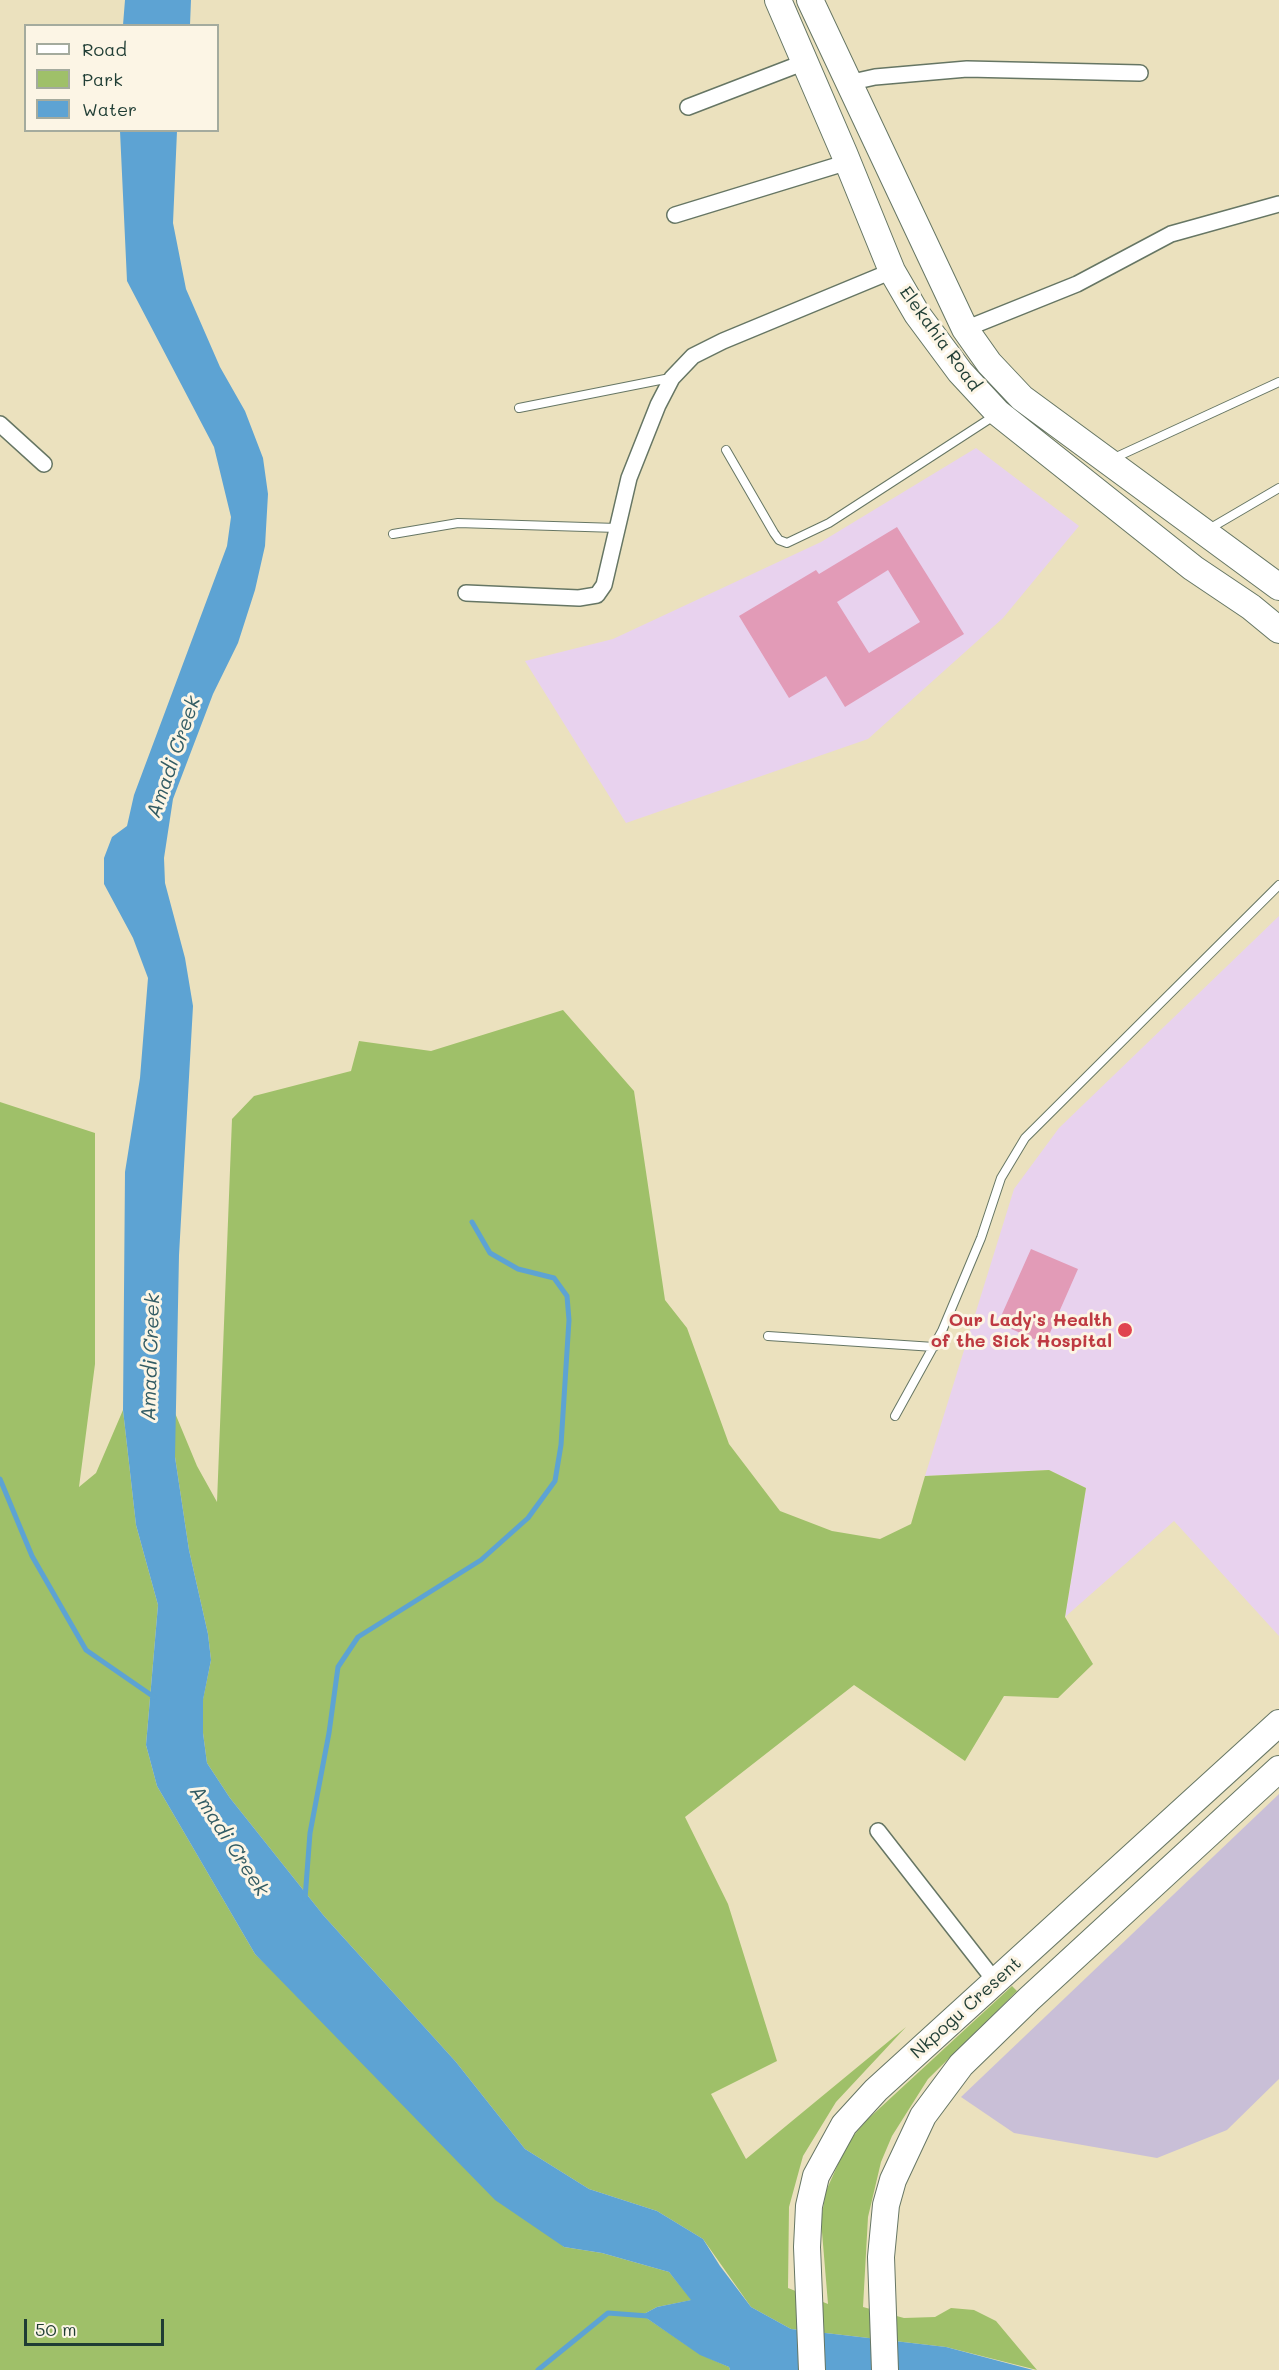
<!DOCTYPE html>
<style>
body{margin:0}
#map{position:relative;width:1279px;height:2370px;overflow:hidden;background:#ebe1be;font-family:Mali,sans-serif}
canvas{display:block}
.legend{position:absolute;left:24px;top:24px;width:195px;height:108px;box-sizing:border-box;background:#fcf5e5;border:2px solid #a4ab9e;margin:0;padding:8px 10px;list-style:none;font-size:18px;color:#1f3d34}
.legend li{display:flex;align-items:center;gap:12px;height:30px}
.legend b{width:30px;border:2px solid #a4ab9e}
.scale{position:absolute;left:24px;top:2319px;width:140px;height:27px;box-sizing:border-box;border:3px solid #1f3d34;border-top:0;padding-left:8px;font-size:18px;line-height:21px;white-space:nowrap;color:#1f3d34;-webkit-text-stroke:4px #fcf5e5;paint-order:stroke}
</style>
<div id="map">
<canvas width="1279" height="2370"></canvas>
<ul class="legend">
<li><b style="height:8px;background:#fff"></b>Road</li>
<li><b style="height:16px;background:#9fc069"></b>Park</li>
<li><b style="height:16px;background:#5da3d3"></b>Water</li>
</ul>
<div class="scale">50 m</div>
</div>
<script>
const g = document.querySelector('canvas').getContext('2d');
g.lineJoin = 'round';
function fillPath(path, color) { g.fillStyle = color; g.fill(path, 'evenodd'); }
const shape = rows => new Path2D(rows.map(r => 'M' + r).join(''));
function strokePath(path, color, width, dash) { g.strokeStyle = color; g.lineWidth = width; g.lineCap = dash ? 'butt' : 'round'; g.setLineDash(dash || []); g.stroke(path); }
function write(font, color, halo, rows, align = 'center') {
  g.font = font + ' Mali,sans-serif'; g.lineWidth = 6; g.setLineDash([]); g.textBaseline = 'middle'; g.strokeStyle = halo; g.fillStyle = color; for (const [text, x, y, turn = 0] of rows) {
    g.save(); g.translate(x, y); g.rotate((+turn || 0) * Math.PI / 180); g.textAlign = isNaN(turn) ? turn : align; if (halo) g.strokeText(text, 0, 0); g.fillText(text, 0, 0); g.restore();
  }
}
const built = shape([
 [976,448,1079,526,1003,618,868,739,626,823,525,661,613,639,821,542],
 [1279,916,1279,1636,1174,1521,1065,1617,1086,1488,1049,1470,925,1476,1014,1189,1059,1128]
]);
const industrial = shape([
 [1279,1794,1279,2079,1227,2130,1157,2158,1014,2133,961,2097]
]);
const green = shape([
 [563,1010,634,1091,665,1300,687,1328,729,1444,780,1511,832,1531,880,1539,911,1524,925,1476,1049,1470,1086,1488,1065,1617,1093,1664,1058,1698,1004,1696,965,1761,854,1685,685,1817,728,1904,777,2061,711,2094,746,2159,906,2027,836,2102,803,2156,789,2207,788,2288,828,2304,821,2220,826,2191,848,2142,868,2119,1012,1986,1017,1991,928,2079,892,2136,881,2162,868,2217,863,2307,904,2318,935,2317,951,2308,974,2310,996,2321,1037,2370,946,2347,791,2329,751,2307,703,2239,657,2211,589,2189,525,2149,456,2062,324,1916,230,1798,207,1763,203,1733,203,1699,211,1660,208,1634,189,1550,175,1457,175,1413,197,1466,217,1502,232,1119,254,1096,351,1071,359,1041,431,1051],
 [0,1102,95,1133,95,1364,79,1487,96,1473,123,1410,136,1525,158,1605,146,1745,157,1786,255,1954,564,2247,602,2253,669,2272,692,2300,657,2307,642,2315,700,2354,729,2367,730,2370,0,2370]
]);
const water = shape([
 [125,0,191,0,190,25,123,25],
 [120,131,177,131,173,223,186,289,220,367,245,411,263,458,268,494,265,546,255,590,238,643,213,694,173,799,164,858,165,883,185,958,193,1006,179,1255,175,1457,189,1550,208,1634,211,1660,203,1700,203,1733,207,1763,230,1798,324,1916,456,2062,525,2149,589,2189,657,2211,703,2239,720,2266,751,2307,791,2329,946,2347,1033,2370,730,2370,729,2367,700,2355,642,2315,657,2307,691,2300,669,2272,602,2253,564,2247,495,2200,255,1954,157,1786,146,1745,158,1605,136,1525,123,1410,125,1172,140,1078,148,978,133,938,104,884,104,858,112,837,127,826,134,795,227,546,231,517,214,447,127,281]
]);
const stream = shape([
 [0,1479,32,1556,86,1650,154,1697],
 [305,1899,310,1833,329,1733,338,1667,358,1637,481,1560,528,1518,555,1481,561,1445,569,1320,567,1296,554,1278,518,1269,490,1253,472,1222],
 [538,2370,608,2313,648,2316]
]);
const building = shape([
 [897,527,964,634,845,707,826,676,789,698,739,616,816,570,819,574],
 [888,570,920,622,869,653,837,602],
 [1031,1249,1078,1269,1045,1344,998,1323]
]);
const lane = shape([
 [519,408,670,378],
 [726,450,774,533,779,540,787,543,829,523,994,416],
 [1112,459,1279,382],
 [1209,529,1279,488],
 [393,534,458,523,617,528],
 [768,1336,934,1347],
 [895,1416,942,1331,981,1238,1001,1178,1025,1138,1279,885]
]);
const street = shape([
 [848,83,875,77,967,69,1140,73],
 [688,107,805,62],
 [675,215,848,162],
 [965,329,1077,284,1171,234,1279,204],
 [0,424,44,464],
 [466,593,579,598,597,595,604,585,629,478,658,405,672,378,693,356,723,341,892,271],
 [878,1831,995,1981]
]);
const primary = shape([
 [778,0,844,153,892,271,917,314,960,372,998,413,1193,568,1251,607,1279,630],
 [810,0,965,329,989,363,1022,398,1279,587],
 [812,2370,807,2247,809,2206,816,2176,844,2125,876,2090,1279,1723],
 [885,2370,881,2257,886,2205,893,2180,923,2116,961,2065,1029,1999,1279,1769]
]);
const markers = [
 [1125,1330,8,"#e0444e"]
];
const streetNames = [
 ["Elekahia Road",940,339,54],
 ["Nkpogu Cresent",966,2008,-42]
];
const healthNames = [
 ["Our Lady's Health",1112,1320],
 ["of the Sick Hospital",1112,1341]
];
const waterNames = [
 ["Amadi Creek",174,757,-71],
 ["Amadi Creek",151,1357,-88],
 ["Amadi Creek",229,1841,57]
];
fillPath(built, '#e8d2ee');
fillPath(industrial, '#c9bfd7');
fillPath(green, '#9fc069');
fillPath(water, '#5da3d3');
strokePath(stream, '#5da3d3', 5);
fillPath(building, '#e29bb7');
strokePath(lane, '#667664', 10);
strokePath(street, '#667664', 18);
strokePath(primary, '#667664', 28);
strokePath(lane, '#fff', 8);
strokePath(street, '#fff', 15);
strokePath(primary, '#fff', 26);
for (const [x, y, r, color] of markers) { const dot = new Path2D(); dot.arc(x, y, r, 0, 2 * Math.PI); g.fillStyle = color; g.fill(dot); strokePath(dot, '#fcf5e5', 2); }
write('18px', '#1f3d34', '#fcf5e5', streetNames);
write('bold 18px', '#be3a42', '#fcf5e5', healthNames, 'right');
write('italic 20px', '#325c64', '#fcf5e5', waterNames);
</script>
